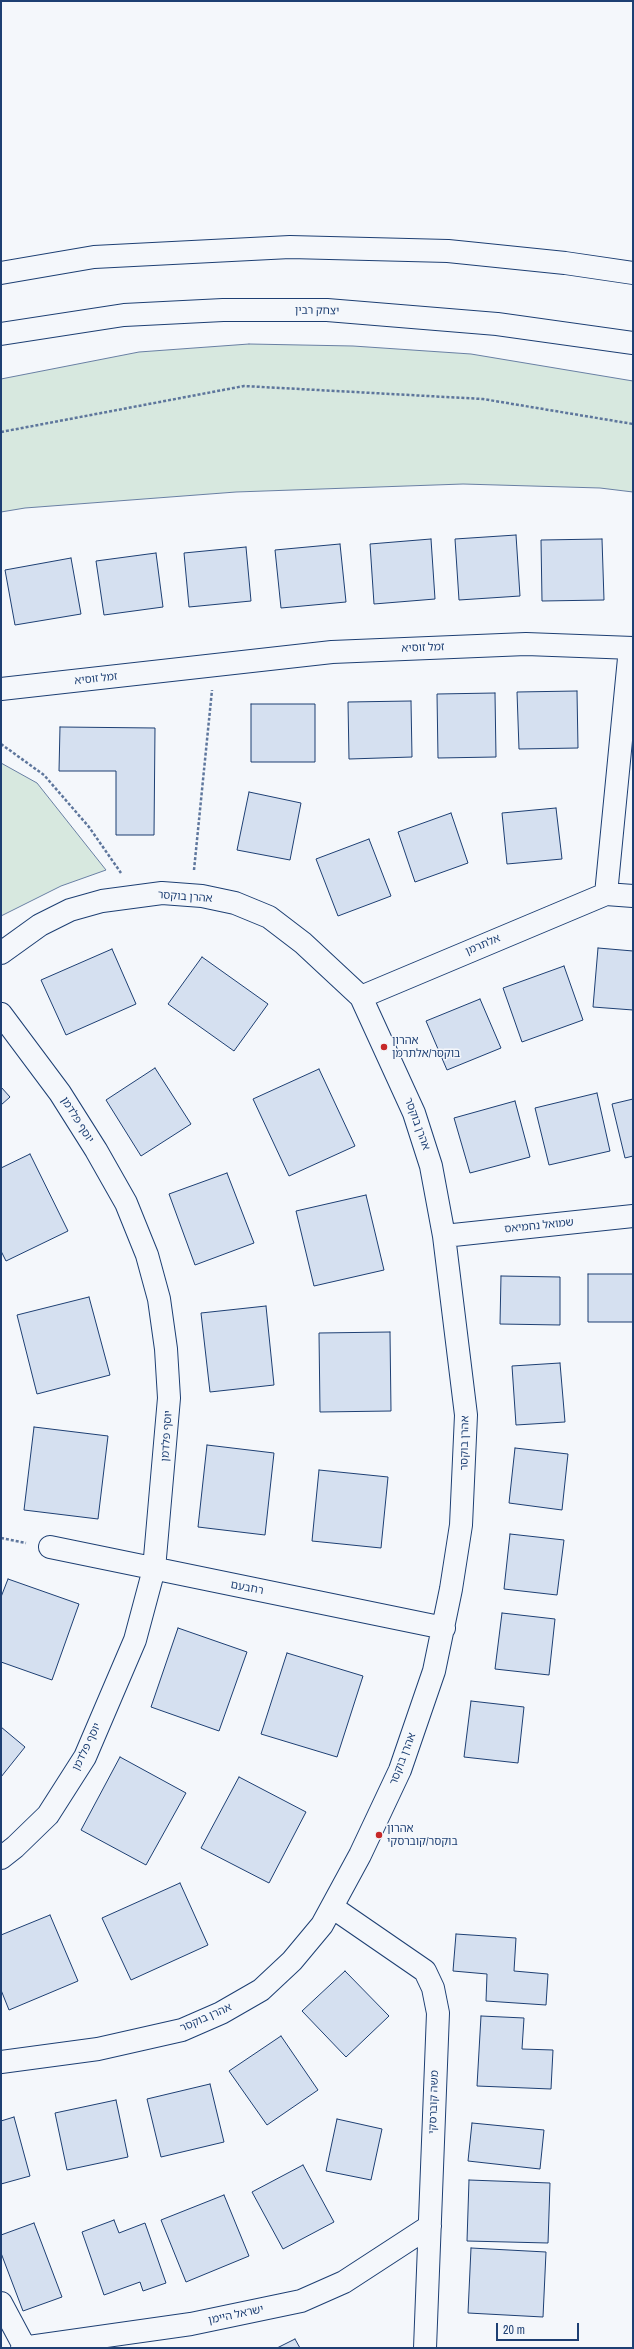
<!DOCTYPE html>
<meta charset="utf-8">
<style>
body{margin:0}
#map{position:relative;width:634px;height:2349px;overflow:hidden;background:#f4f7fb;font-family:"Archivo Narrow",sans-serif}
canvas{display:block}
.frame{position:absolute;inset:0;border:2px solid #1d3f73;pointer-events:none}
.scale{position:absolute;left:496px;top:2323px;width:83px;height:18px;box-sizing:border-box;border:2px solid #1d3f73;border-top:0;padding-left:5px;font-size:12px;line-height:14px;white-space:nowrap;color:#1d3f73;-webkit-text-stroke:3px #f4f7fb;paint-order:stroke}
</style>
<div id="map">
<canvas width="634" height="2349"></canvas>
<div class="frame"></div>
<div class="scale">20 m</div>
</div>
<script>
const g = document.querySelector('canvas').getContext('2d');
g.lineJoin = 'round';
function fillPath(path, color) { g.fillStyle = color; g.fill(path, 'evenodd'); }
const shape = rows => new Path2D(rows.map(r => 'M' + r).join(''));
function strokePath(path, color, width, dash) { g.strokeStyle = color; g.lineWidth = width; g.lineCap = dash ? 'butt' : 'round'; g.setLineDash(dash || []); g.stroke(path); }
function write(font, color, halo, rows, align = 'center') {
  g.font = font + ' "Archivo Narrow","Noto Sans Hebrew",sans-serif'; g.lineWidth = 3; g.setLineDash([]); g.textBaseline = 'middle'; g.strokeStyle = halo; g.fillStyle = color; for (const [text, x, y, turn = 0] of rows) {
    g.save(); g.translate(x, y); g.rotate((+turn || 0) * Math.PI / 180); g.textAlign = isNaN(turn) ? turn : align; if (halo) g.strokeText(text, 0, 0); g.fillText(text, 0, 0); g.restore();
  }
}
const green = shape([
 [249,344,353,346,471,354,633,381,633,492,600,488,463,484,236,492,25,508,1,512,1,379,139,352,249,344],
 [1,763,37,783,106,870,61,886,1,916,1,763]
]);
const building = shape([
 [516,535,520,596,459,600,455,539,516,535],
 [431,539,435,599,374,604,370,544,431,539],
 [602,539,604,600,542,601,541,540,602,539],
 [340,544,346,602,281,608,275,550,340,544],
 [246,547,251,601,189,607,184,553,246,547],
 [156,553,163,607,104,615,96,561,156,553],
 [71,558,81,614,15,625,5,570,71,558],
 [577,691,578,748,519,749,517,692,577,691],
 [495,693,496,757,438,758,437,694,495,693],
 [411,701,412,757,349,759,348,702,411,701],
 [251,704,315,704,315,762,251,762,251,704],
 [60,727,155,728,154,835,116,835,116,771,59,771,60,727],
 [249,792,301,803,290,860,237,850,249,792],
 [556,808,562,859,507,864,502,813,556,808],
 [451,813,468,863,415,882,398,832,451,813],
 [369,839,391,896,338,916,316,859,369,839],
 [598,948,633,951,633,1010,593,1007,598,948],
 [112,949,136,1004,66,1035,41,980,112,949],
 [202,957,268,1004,234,1051,168,1004,202,957],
 [564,966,583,1020,522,1042,503,988,564,966],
 [480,999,501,1048,447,1070,426,1021,480,999],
 [155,1068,191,1124,141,1156,106,1100,155,1068],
 [319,1069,355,1146,289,1176,253,1099,319,1069],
 [1,1087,10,1097,1,1105,1,1087],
 [597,1093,610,1151,549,1165,535,1108,597,1093],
 [633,1099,633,1156,625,1158,612,1104,633,1099],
 [515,1101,530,1157,470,1173,454,1118,515,1101],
 [30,1154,68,1231,6,1261,1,1251,1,1168,30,1154],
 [227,1173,254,1243,195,1265,169,1194,227,1173],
 [366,1195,384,1270,314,1286,296,1211,366,1195],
 [588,1274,633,1274,633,1322,588,1322,588,1274],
 [501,1276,560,1277,560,1325,500,1324,501,1276],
 [89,1297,110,1375,37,1394,17,1315,89,1297],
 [266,1306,274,1385,210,1392,201,1313,266,1306],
 [390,1332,391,1411,320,1412,319,1333,390,1332],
 [560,1363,565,1422,516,1425,512,1366,560,1363],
 [34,1427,108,1436,98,1519,24,1510,34,1427],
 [207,1445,274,1453,265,1535,198,1527,207,1445],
 [515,1448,568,1454,562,1510,509,1503,515,1448],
 [319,1470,388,1477,381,1548,312,1541,319,1470],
 [510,1534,564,1540,557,1595,504,1589,510,1534],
 [8,1579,79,1604,52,1680,1,1662,1,1597,8,1579],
 [502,1613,555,1619,549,1675,495,1669,502,1613],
 [178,1628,247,1652,219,1731,151,1707,178,1628],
 [287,1653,363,1676,337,1757,261,1734,287,1653],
 [471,1701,524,1707,518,1763,464,1757,471,1701],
 [1,1727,25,1747,1,1777,1,1727],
 [120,1757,186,1793,146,1865,81,1830,120,1757],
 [239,1777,306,1812,269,1883,201,1848,239,1777],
 [180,1883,208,1945,131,1980,102,1918,180,1883],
 [50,1915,78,1981,9,2010,1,1990,1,1935,50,1915],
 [456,1934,516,1938,514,1971,548,1974,546,2005,486,2001,487,1974,453,1971,456,1934],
 [345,1971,389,2016,346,2057,302,2011,345,1971],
 [481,2016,524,2018,522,2049,553,2050,551,2089,477,2086,481,2016],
 [281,2036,318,2090,267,2125,229,2071,281,2036],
 [210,2084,224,2142,161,2157,147,2099,210,2084],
 [116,2100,128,2157,67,2170,55,2113,116,2100],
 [14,2117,30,2176,1,2184,1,2121,14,2117],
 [337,2119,382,2129,371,2180,326,2171,337,2119],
 [472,2123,544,2130,540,2169,468,2161,472,2123],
 [303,2165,334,2222,283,2249,252,2192,303,2165],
 [469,2180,550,2183,548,2243,467,2241,469,2180],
 [224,2195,249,2256,186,2282,161,2220,224,2195],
 [114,2220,119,2233,145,2223,166,2283,143,2291,140,2282,104,2295,82,2232,114,2220],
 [34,2223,62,2297,23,2311,1,2253,1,2235,34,2223],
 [471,2248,546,2252,543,2317,468,2313,471,2248],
 [295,2339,300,2348,277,2348,295,2339]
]);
const path = shape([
 [1,432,244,386,483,399,633,424],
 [1,744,44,775,89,827,121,873],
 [194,870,212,690],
 [1,1538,26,1543]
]);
const minor = shape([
 [1,689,332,652,526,644,633,648],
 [606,894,633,896],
 [1,953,40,925,70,910,102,901,162,893,202,896,235,903,269,917,303,943,361,997,414,1113,431,1166,444,1236,466,1415,461,1525,451,1589,434,1671,400,1770,360,1855,322,1925,292,1961,261,1990,221,2013,182,2030,98,2049,1,2062],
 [361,997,606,894,630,648],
 [1,1014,60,1093,96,1150,126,1203,147,1255,159,1299,166,1349,169,1398,154,1569,135,1640,85,1757,48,1815,15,1847,1,1858],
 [444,1236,633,1216],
 [50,1547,444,1628],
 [332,1907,425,1971,433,1988,438,2013,425,2348],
 [1,2303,25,2348],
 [22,2348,191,2324,301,2301,344,2282,430,2226]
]);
const major = shape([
 [1,273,94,257,290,247,448,251,565,263,633,273],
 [1,334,124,315,223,310,327,310,497,324,633,343]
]);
const markers = [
 [384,1047,4,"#c62828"],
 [379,1835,4,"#c62828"]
];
const streetNames = [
 ["יצחק רבין",317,311,1],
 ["זמל זוסיא",423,648,-2],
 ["זמל זוסיא",96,679,-6],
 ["אהרן בוקסר",185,897,4],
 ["אלתרמן",483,945,-23],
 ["יוסף פלדמן",77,1120,58],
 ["אהרן בוקסר",417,1124,70],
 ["שמואל נחמיאס",539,1226,-6],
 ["יוסף פלדמן",167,1436,-86],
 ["אהרן בוקסר",465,1443,-89],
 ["רחבעם",247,1588,11],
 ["יוסף פלדמן",87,1747,-64],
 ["אהרן בוקסר",403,1759,-69],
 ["אהרן בוקסר",206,2018,-24],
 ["משה קוברסקי",434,2102,-88],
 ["ישראל היימן",236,2315,-12]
];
const poiNames = [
 ["אהרון",392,1041],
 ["בוקסר/אלתרמן",392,1054],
 ["אהרון",387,1829],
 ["בוקסר/קוברסקי",387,1842]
];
fillPath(green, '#d7e8df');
strokePath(green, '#687fa3', 1);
fillPath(building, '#d5e0f0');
strokePath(building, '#1d3f73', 1);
strokePath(minor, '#1d3f73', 24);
strokePath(major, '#1d3f73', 24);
strokePath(path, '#5e769c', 2.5, [3, 2]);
strokePath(minor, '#f4f7fb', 22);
strokePath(major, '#f4f7fb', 22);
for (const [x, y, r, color] of markers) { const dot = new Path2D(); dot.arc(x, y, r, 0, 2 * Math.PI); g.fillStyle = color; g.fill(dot); strokePath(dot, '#f4f7fb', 1.5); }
write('11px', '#1d3f73', '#f4f7fb', streetNames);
write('11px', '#1d3f73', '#f4f7fb', poiNames, 'left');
</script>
